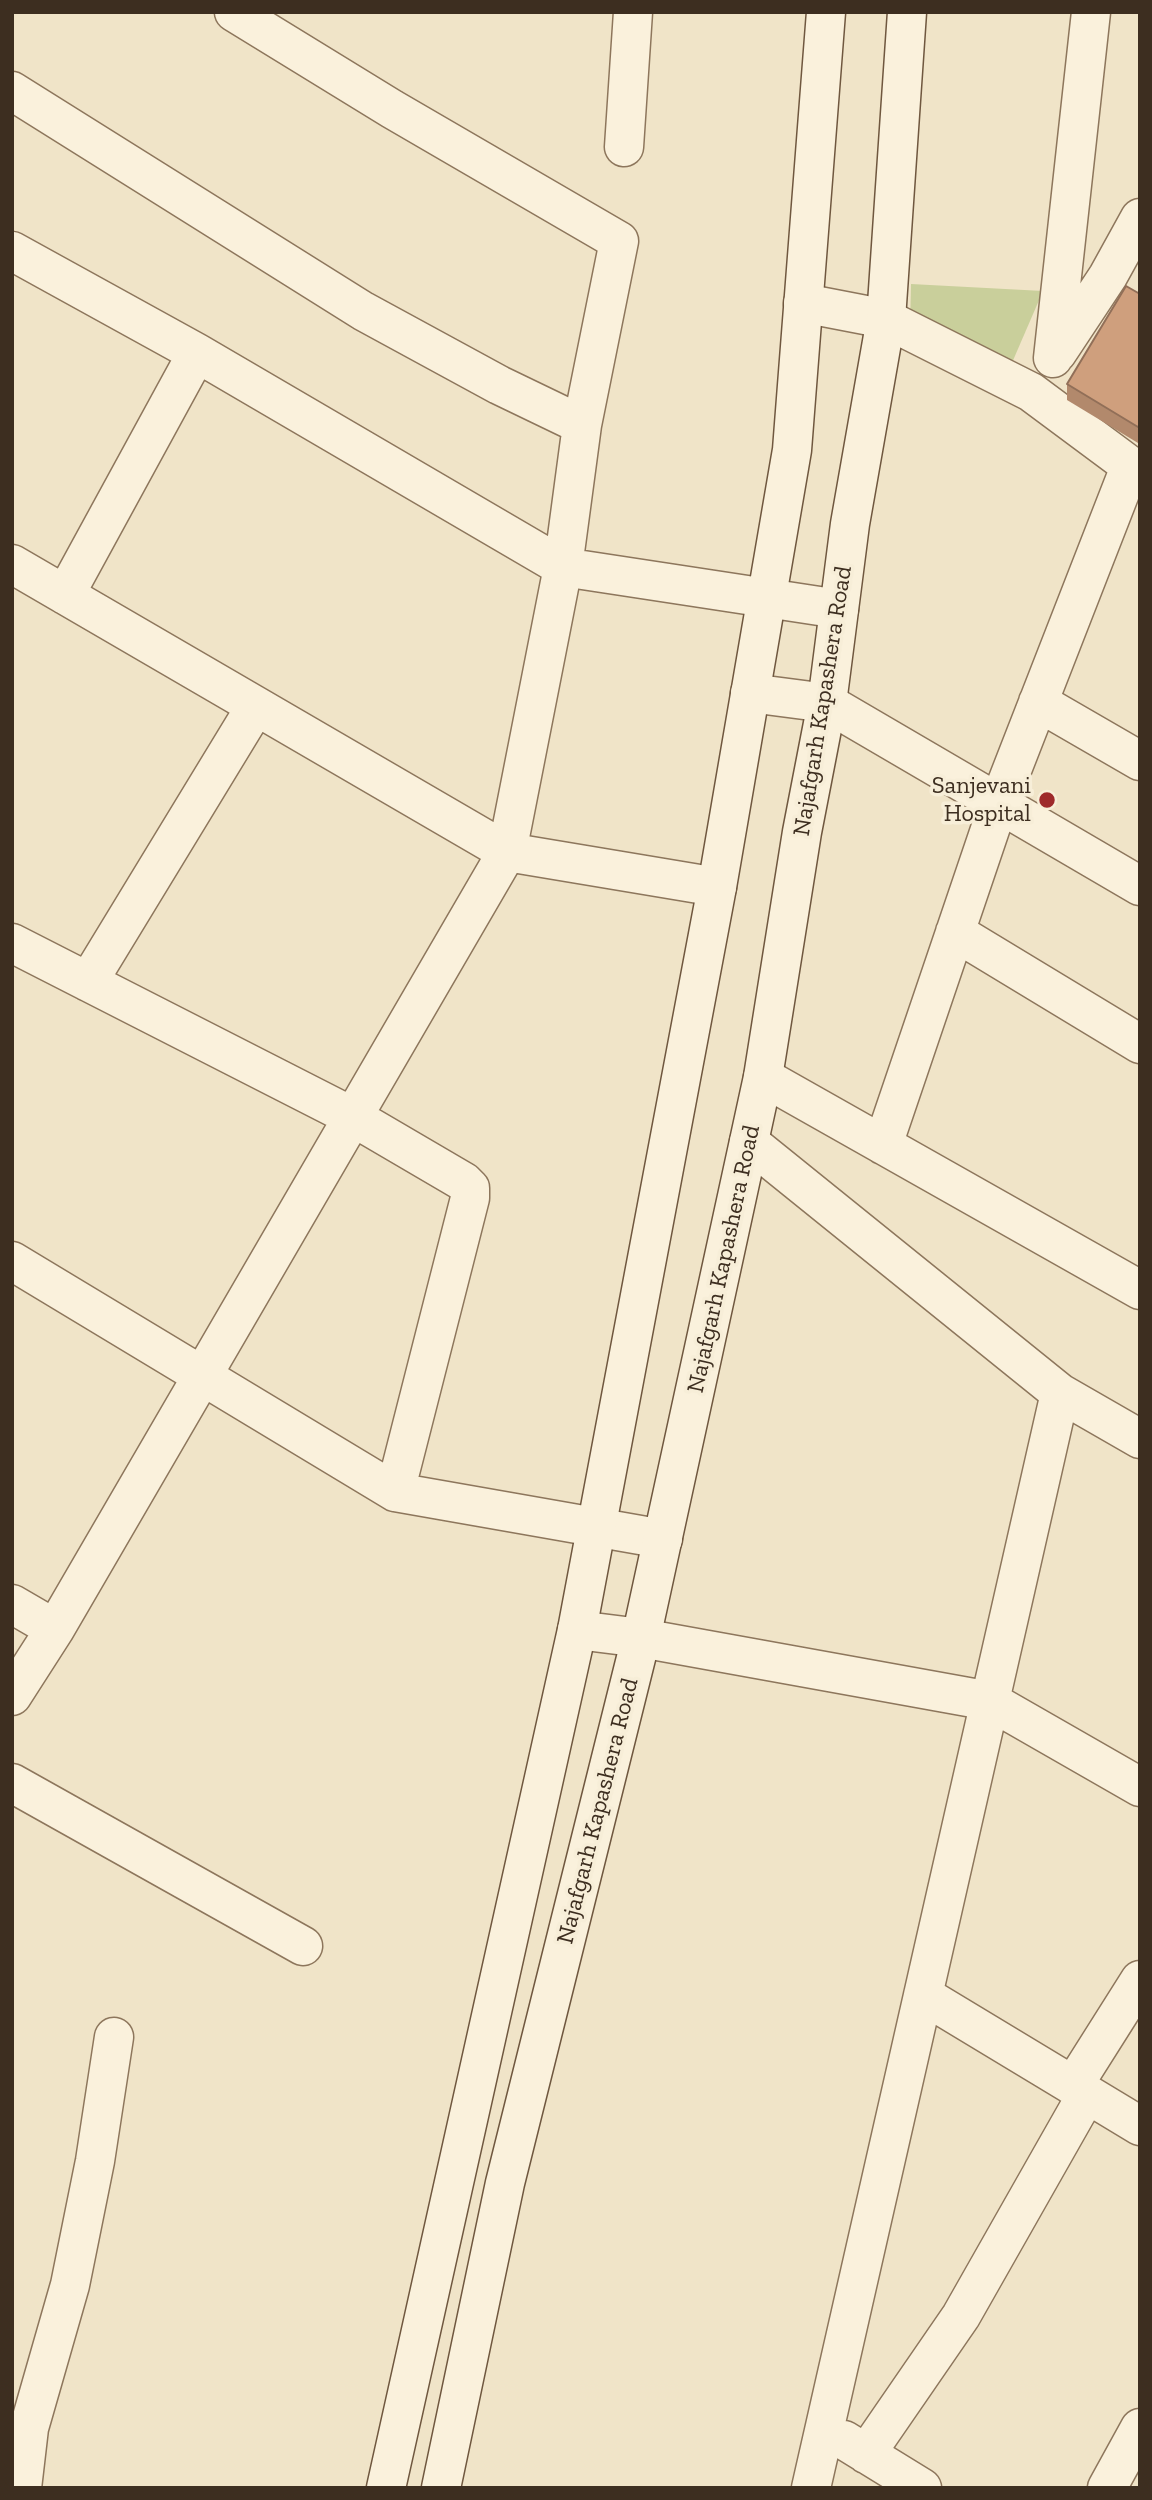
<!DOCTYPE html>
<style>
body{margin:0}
#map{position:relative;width:1152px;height:2500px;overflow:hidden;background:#f0e4c8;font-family:"Zilla Slab",serif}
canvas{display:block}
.frame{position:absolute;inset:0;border:14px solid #3d2e20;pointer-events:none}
</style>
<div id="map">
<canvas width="1152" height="2500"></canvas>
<div class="frame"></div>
</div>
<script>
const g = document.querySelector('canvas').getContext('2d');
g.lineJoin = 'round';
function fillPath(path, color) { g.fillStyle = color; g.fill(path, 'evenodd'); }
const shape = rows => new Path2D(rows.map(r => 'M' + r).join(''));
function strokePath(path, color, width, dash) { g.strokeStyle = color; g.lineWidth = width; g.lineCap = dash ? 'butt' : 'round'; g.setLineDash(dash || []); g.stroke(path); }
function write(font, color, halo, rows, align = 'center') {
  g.font = font + ' "Zilla Slab",serif'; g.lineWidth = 7; g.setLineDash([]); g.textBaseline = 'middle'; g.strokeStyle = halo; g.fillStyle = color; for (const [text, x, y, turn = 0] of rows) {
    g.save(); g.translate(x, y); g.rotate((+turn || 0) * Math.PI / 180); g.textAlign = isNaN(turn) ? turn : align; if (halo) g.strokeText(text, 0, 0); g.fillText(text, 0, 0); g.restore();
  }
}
const green = shape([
 [911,284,1043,291,1008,372,910,328]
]);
const minor = shape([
 [12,91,363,311,499,385,582,425],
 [624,147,633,12],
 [12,251,197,353,563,567,839,609],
 [803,303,886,319,1031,392,1140,473],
 [1057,353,1108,276,1140,218],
 [1053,358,1091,12],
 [12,564,507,852,563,567,582,425,619,241,392,109,234,12],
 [65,595,197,353],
 [750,693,827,703,1140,886],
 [1038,702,1140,761],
 [955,932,1140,1044],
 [12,943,353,1117,464,1182,470,1188,470,1198,395,1492],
 [88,982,256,706],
 [763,1077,1140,1290],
 [749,1142,1060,1393,1140,1439],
 [883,1145,999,803,1130,467],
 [12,1261,395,1492,663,1539],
 [12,1604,55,1629],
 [577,1630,641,1638,990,1701,1140,1787],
 [12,1696,55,1629,507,852,717,887],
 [12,1783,303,1946],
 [923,1995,1140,2126],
 [1073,2086,1140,1980],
 [844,2440,922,2488],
 [866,2454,961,2316,1087,2094],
 [22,2488,29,2428,70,2285,95,2161,114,2037],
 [811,2488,1060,1393],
 [1107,2488,1140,2428]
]);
const secondary = shape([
 [386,2488,577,1630,717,887,792,450,826,12],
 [441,2488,505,2183,641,1638,763,1077,802,832,827,703,850,524,886,319,907,12]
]);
const wall = shape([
 [1140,294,1140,441,1138,443,1067,400,1067,384]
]);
const shadedWall = shape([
 [1140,425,1140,441,1138,443,1138,427]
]);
const building = shape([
 [1126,286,1140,294,1140,425,1138,427,1067,384,1126,286]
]);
const markers = [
 [1047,800,9,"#9e2a2b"]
];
const streetNames = [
 ["Najafgarh Kapashera Road",823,701,-81],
 ["Najafgarh Kapashera Road",724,1259,-78],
 ["Najafgarh Kapashera Road",598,1811,-76]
];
const poiNames = [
 ["Sanjevani",1031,786],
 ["Hospital",1031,814]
];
fillPath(green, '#c9cf9b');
strokePath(minor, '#8d765c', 41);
strokePath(secondary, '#6f573f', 41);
strokePath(minor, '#faf1dc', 38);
strokePath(secondary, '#faf1dc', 38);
fillPath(wall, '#b2896c');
fillPath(shadedWall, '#916f58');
fillPath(building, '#cf9f7d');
strokePath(building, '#916f58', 2);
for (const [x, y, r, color] of markers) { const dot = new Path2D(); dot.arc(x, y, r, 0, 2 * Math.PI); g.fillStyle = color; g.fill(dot); strokePath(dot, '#f7eed8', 2.5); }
write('24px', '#3d2e20', '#f7eed8', streetNames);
write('24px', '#3d2e20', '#f7eed8', poiNames, 'right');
</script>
